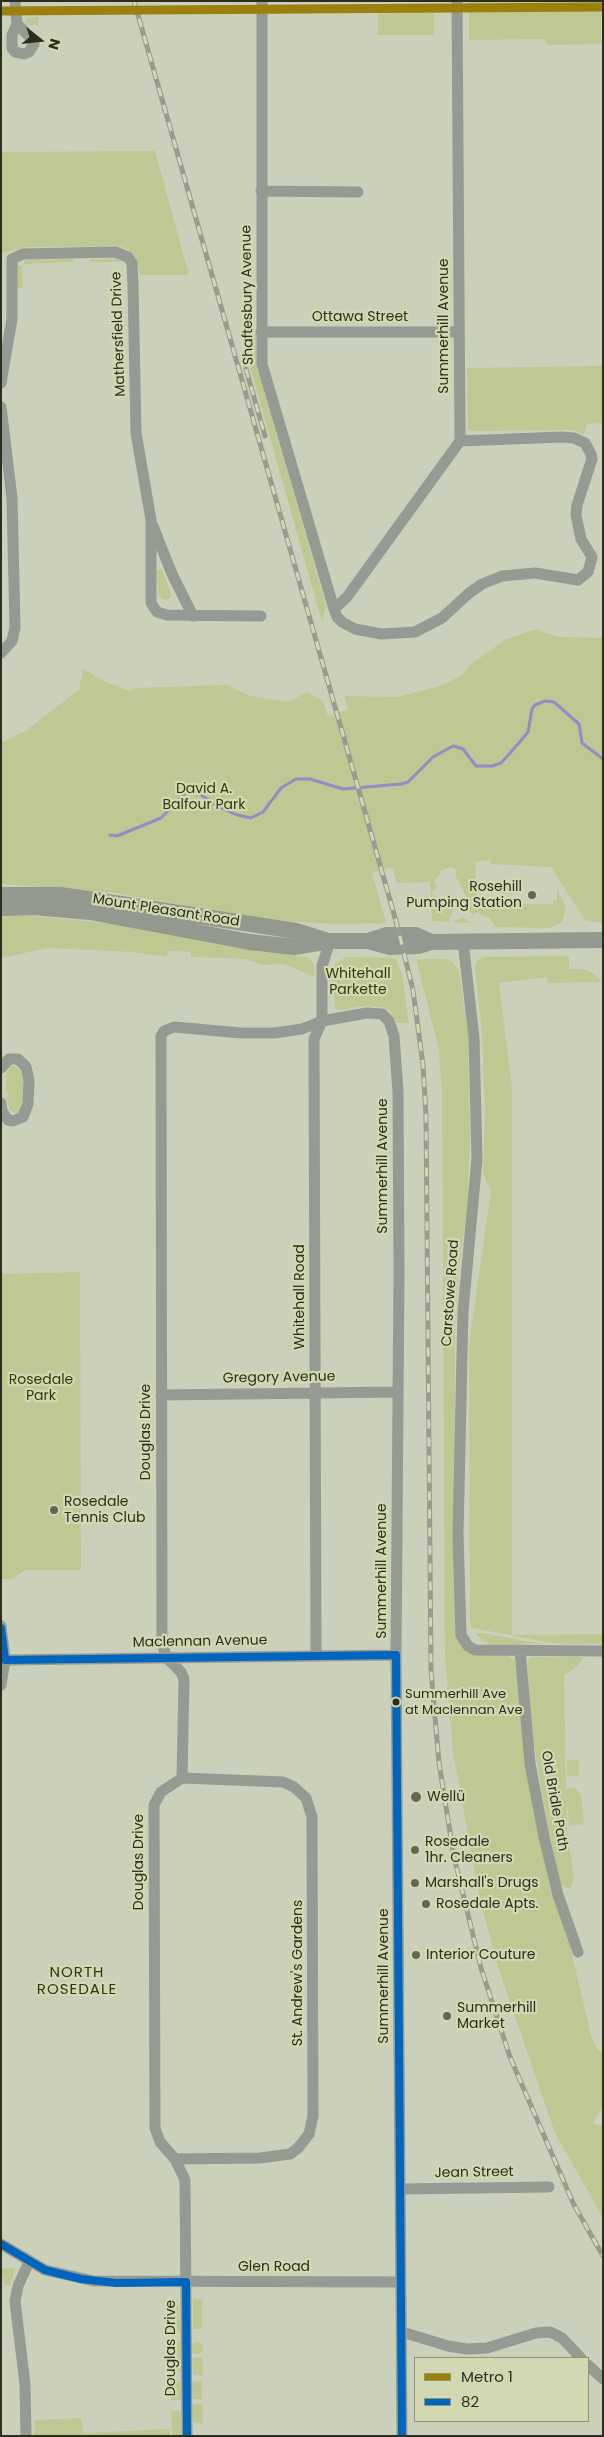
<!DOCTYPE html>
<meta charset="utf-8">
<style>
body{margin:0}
#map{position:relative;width:604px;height:2437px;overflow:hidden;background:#cbd0ba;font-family:Poppins,sans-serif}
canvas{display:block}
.frame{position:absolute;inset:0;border:2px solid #2b2d1e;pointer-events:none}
.legend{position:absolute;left:414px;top:2357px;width:175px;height:65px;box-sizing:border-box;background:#d1d8b2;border:1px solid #8f9477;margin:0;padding:6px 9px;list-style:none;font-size:15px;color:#2b2d1e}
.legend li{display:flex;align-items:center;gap:10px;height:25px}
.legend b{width:25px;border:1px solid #8f9477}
.north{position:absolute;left:15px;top:15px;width:50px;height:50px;-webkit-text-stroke:4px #d1d8b2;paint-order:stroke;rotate:106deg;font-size:14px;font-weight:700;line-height:20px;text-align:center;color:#2b2d1e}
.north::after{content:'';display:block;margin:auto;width:18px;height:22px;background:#2b2d1e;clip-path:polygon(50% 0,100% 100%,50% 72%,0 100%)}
</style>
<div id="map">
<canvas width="604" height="2437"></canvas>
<div class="frame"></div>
<ul class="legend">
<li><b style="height:6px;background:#9c800e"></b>Metro 1</li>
<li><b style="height:6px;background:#0065bd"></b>82</li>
</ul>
<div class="north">N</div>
</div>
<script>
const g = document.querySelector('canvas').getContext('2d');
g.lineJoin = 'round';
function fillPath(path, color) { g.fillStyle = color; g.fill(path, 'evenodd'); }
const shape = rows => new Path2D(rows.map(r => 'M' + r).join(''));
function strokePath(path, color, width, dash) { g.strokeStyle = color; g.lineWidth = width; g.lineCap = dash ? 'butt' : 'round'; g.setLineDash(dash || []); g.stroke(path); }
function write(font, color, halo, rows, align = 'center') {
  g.font = font + ' Poppins,sans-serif'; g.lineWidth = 4.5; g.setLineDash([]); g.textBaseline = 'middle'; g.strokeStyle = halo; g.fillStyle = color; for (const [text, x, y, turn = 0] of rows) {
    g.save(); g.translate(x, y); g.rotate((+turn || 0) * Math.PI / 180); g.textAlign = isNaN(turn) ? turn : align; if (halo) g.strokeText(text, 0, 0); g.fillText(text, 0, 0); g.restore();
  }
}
const green = shape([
 [469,1,601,1,601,44,547,45,546,39,469,40],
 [378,6,434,6,434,35,378,35],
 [29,17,39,17,38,25,27,25,25,21],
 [155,151,189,275,140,275,135,256,126,248,115,246,27,247,1,253,1,152],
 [73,259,73,262,24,264,24,260],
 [90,259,117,259,122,262,90,262],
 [22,265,23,288,17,288,16,266],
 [256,334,257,366,326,606,322,622,241,335],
 [603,366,603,423,587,424,584,434,572,430,472,431,468,428,467,368],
 [162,569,171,594,170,598,165,600,159,597,158,589,157,570],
 [537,629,557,637,603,638,603,923,585,920,551,867,491,864,490,860,475,862,476,904,553,904,553,900,557,900,557,889,566,907,562,922,550,928,495,927,490,918,476,912,474,915,468,910,465,894,456,877,456,870,451,867,440,871,441,873,434,881,437,887,432,892,441,909,451,902,454,908,449,920,453,922,463,917,470,923,432,921,430,882,397,883,392,867,372,873,386,923,337,924,264,920,115,893,1,884,1,743,24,732,79,690,83,669,108,683,129,691,135,688,226,685,251,696,288,702,307,692,323,701,328,716,348,710,344,696,397,697,440,686,461,676,470,665,506,639],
 [22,915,105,923,288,954,311,959,314,966,315,977,284,964,261,965,245,959,191,957,191,952,168,951,167,957,132,952,48,948,1,958,1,916],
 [569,956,569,969,585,969,593,973,602,982,547,983,547,977,499,983,512,1087,512,1635,603,1634,603,1644,558,1644,472,1628,470,1621,469,1345,491,1191,483,1174,485,1118,482,1033,475,969,476,962,484,957],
 [346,957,396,958,402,975,409,1023,396,1023,391,1012,382,1007,364,1006,341,1010,335,1008,332,971,335,964],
 [416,959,445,959,452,962,459,971,468,1034,470,1144,467,1208,459,1269,455,1323,455,1626,476,1654,508,1656,515,1662,525,1756,592,2039,598,2050,603,2051,603,2107,592,2124,603,2126,603,2218,555,2133,497,1964,478,1891,453,1751,445,1655,442,1094,439,1050],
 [11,1066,15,1066,21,1071,24,1084,22,1107,18,1114,10,1111,7,1098,9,1092,6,1092,7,1072],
 [80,1272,81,1570,26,1570,11,1579,1,1579,1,1274],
 [475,1633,483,1633,542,1644,492,1645,484,1642],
 [534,1657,584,1657,577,1667,564,1675,567,1833,574,1877,571,1888,567,1888,561,1884,548,1827,533,1739,527,1665,530,1658],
 [567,1760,579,1760,578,1776,567,1776],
 [575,1788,581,1794,584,1824,569,1826,566,1789],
 [15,2268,10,2286,5,2285,1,2269],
 [177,2298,181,2332,171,2333,170,2301],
 [193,2298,202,2300,202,2329,193,2329],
 [181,2341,181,2372,171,2373,171,2343],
 '191 2348a6 6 0 1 1 12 0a6 6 0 1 1-12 0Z',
 [202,2357,203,2376,193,2375,192,2358],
 [171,2381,181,2381,181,2400,171,2400],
 [202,2381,202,2399,193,2399,192,2382],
 [192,2404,203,2404,202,2424,193,2422],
 [171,2411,181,2411,181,2436,172,2435],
 [81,2418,83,2433,169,2429,171,2436,34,2436,35,2420]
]);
const stream = shape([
 [110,835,117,836,161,818,187,791,193,789,217,806,237,815,251,818,263,812,281,788,296,779,310,779,343,789,401,784,408,782,433,757,453,746,463,749,476,766,492,766,501,763,518,744,528,732,532,709,535,705,545,701,554,702,579,724,582,743,603,759]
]);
const minor = shape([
 [15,1,17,24,12,35,12,48,15,52,24,54,29,52,34,44,33,40,17,24],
 [262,1,262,364,334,609,337,617,342,622,355,629,381,634,415,632,442,618,468,594,482,584,502,576,535,573,578,580,588,572,592,557,581,539,576,515,577,505,592,459,591,454,585,443,574,438,562,437,460,441],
 [261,191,358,192],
 [261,332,458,332],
 [1,383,12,319,12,259,23,254,115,252,128,257,132,263,133,286,136,433,151,520,151,603,157,612,167,615,261,616],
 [1,407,12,498,15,627,12,641,1,653],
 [153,526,172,574,193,616],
 [334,609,347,597,460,441,457,1],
 [463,941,474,1038,477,1159,463,1311,458,1535,461,1635,468,1646,475,1650,603,1651],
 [1,1068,9,1059,18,1059,26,1067,29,1080,28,1104,23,1117,13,1121,8,1120,2,1111,1,1103],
 [161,1395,397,1392],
 [1,1626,5,1660,1,1685],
 [520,1651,530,1764,544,1837,558,1895,578,1952],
 [316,1656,314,1039,322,1021,322,966,330,941],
 [5,1660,396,1655],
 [182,1778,184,1679,181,1672,167,1658,162,1644,161,1036,164,1031,174,1027,241,1033,274,1033,302,1029,322,1021,367,1013,382,1014,389,1021,394,1036,398,1092,399,1273,396,1655,402,2436],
 [182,1778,161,1792,154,1805,155,2128,160,2142,175,2159,185,2180,187,2436],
 [175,2159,260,2158,290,2154,298,2148,309,2134,313,2116,312,1817,306,1798,294,1787,283,1782,182,1778],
 [400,2189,549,2187],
 [1,2244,45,2270,94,2281,401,2282],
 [402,2332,448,2346,467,2349,487,2348,536,2333,550,2332,562,2338,581,2358],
 [588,2365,603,2379],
 [26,2436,25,2384,15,2301,18,2286,29,2262]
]);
const secondary = shape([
 [1,895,60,895,95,900,296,931,325,940],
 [1,908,33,907,90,912,250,942,294,947,330,941,368,941,390,947,418,946,431,942,603,940],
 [368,941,387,935,416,935,431,942]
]);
const rail = shape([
 [134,1,396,921,413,990,423,1065,426,1115,431,1671,439,1763,454,1857,481,1968,510,2057,574,2205,603,2256],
 [246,369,265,436]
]);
const bus1 = shape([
 [1,1628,5,1660,396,1655],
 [396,1655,402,2436],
 [1,2244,45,2270,81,2279,116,2283,186,2282,187,2436]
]);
const metro1 = shape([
 [1,11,603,7]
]);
const markers = [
 [532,895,5,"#636655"],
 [54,1510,5,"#636655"],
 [396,1702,4.5,"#2b2d1e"],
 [416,1797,6,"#636655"],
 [415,1850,5,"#636655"],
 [415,1883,5,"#636655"],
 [426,1904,5,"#636655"],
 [416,1955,5,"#636655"],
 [447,2016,5,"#636655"]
];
const busNames = [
 ["Summerhill Ave",405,1695],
 ["at Maclennan Ave",405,1711]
];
const streetNames = [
 ["Shaftesbury Avenue",248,295,-91],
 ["Ottawa Street",360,317],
 ["Summerhill Avenue",444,326,-90],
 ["Mathersfield Drive",119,334,-92],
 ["Mount Pleasant Road",166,911,9],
 ["Summerhill Avenue",383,1166,-90],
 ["Carstowe Road",451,1293,-86],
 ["Whitehall Road",300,1297,-90],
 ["Gregory Avenue",279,1378,-1],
 ["Douglas Drive",146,1432,-90],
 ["Summerhill Avenue",382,1571,-90],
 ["Maclennan Avenue",200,1642,-1],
 ["Old Bridle Path",554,1801,80],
 ["Douglas Drive",139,1862,-90],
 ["St. Andrew's Gardens",298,1973,-90],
 ["Summerhill Avenue",384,1976,-90],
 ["Jean Street",474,2173,-1],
 ["Glen Road",274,2267],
 ["Douglas Drive",171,2348,-90]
];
const parkNames = [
 ["David A.",204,789],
 ["Balfour Park",204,805],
 ["Whitehall",358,974],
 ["Parkette",358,990],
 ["Rosedale",41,1380],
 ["Park",41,1396]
];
const poiNames = [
 ["Rosehill",522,887,"right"],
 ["Pumping Station",522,903,"right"],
 ["Rosedale",64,1502],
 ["Tennis Club",64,1518],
 ["Wellü",427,1797],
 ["Rosedale",425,1842],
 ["1hr. Cleaners",425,1858],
 ["Marshall's Drugs",425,1883],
 ["Rosedale Apts.",436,1904],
 ["Interior Couture",426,1955],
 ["Summerhill",457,2008],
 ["Market",457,2024]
];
const neighbourhoodNames = [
 ["NORTH",77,1973],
 ["ROSEDALE",77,1990]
];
fillPath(green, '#bfc892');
strokePath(stream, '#9b88c7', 3);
strokePath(minor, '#959a93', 11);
strokePath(secondary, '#949990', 16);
strokePath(rail, '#979b90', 5);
strokePath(rail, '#d1d8b2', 3, [9]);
strokePath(bus1, '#0065bd', 8);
strokePath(metro1, '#9c800e', 9);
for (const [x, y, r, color] of markers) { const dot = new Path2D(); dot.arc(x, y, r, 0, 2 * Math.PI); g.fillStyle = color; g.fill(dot); strokePath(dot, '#d1d8b2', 2); }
write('13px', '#2b2d1e', '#d1d8b2', busNames, 'left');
write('14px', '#2b2d1e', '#d1d8b2', streetNames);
write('14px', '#353a05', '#d1d8b2', parkNames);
write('14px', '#2b2d1e', '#d1d8b2', poiNames, 'left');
g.letterSpacing = '1px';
write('15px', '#303414', '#d1d8b2', neighbourhoodNames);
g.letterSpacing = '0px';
</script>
